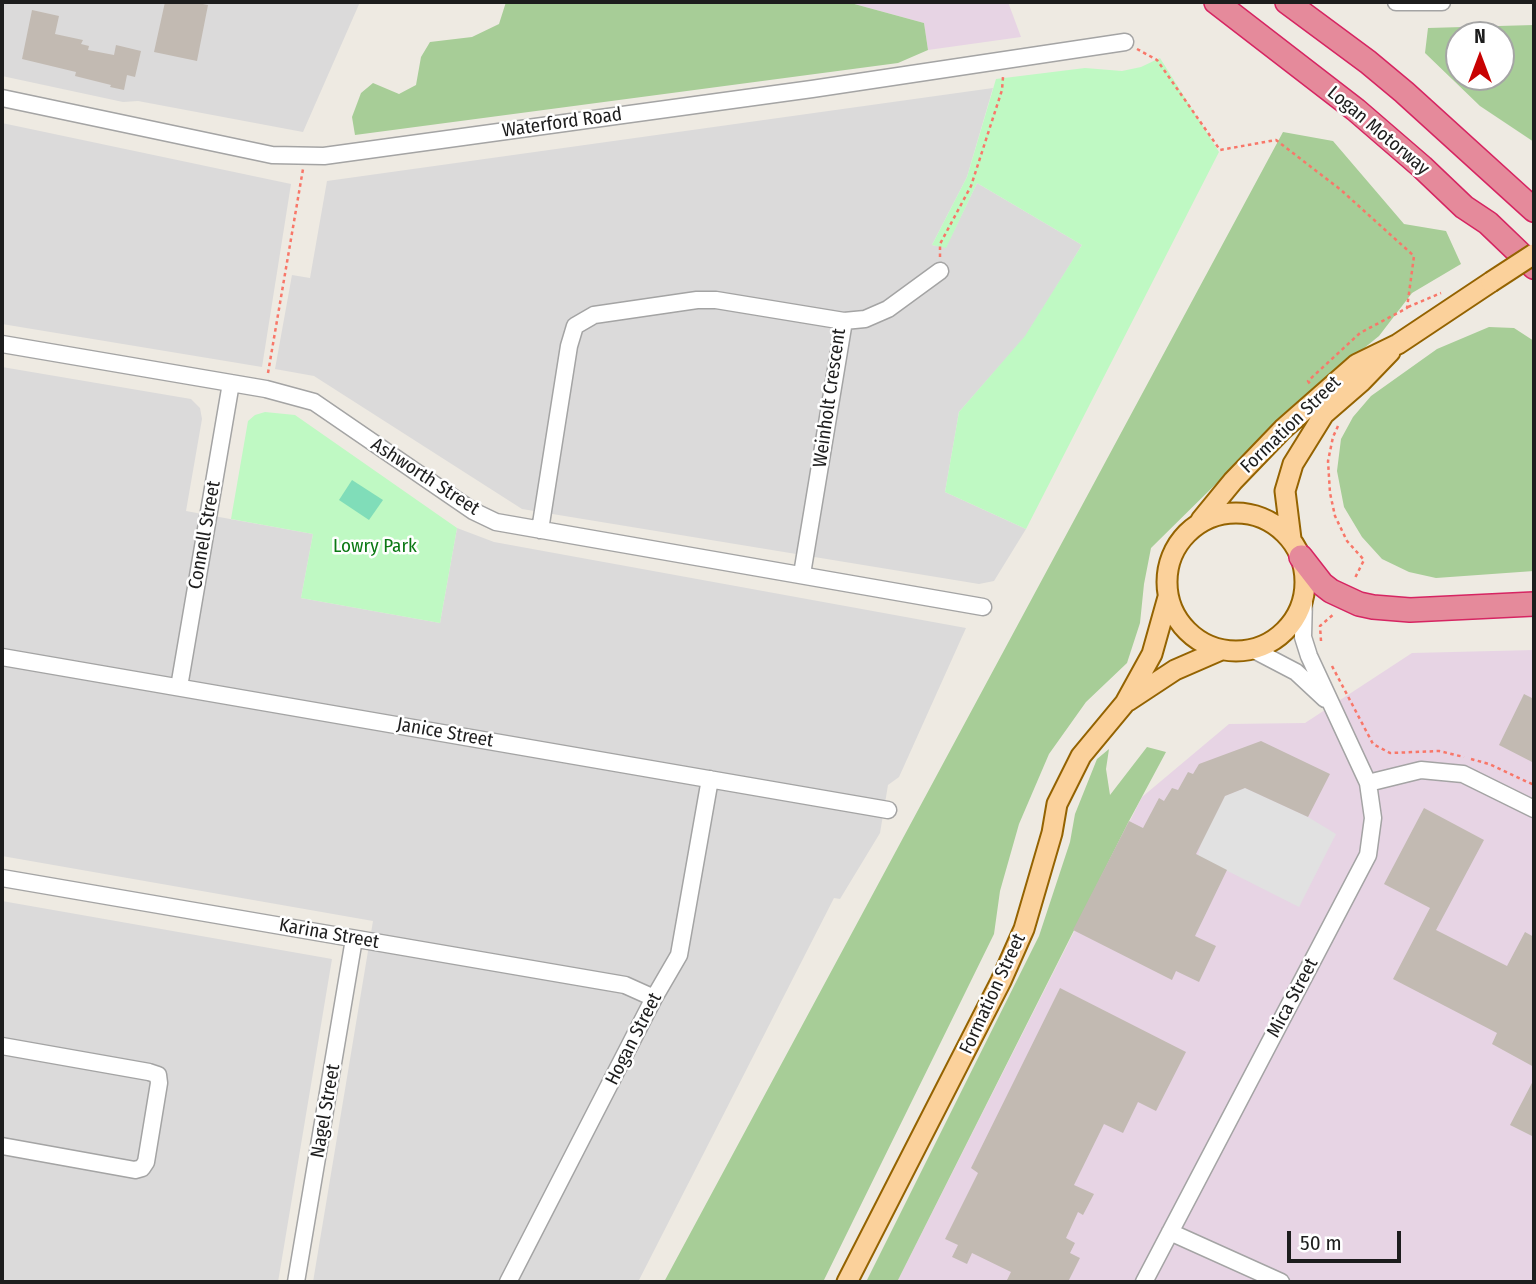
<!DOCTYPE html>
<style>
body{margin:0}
#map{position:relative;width:1536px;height:1284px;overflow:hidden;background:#eeeae2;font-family:"Fira Sans Condensed",sans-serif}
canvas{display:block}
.frame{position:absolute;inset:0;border:4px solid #1d1d1d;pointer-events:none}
.north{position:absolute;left:1445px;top:21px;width:70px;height:70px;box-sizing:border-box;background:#fff;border:2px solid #a5a5a5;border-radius:50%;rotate:0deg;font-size:19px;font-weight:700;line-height:28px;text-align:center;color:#1d1d1d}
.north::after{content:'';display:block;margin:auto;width:24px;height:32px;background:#c80202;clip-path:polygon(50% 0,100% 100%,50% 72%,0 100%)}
.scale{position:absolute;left:1287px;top:1231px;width:114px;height:32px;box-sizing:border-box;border:4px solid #1d1d1d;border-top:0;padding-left:9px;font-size:21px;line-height:24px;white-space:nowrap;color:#1d1d1d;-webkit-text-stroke:5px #fff;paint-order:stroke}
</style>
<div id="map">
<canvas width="1536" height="1284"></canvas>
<div class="frame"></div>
<div class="north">N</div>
<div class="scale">50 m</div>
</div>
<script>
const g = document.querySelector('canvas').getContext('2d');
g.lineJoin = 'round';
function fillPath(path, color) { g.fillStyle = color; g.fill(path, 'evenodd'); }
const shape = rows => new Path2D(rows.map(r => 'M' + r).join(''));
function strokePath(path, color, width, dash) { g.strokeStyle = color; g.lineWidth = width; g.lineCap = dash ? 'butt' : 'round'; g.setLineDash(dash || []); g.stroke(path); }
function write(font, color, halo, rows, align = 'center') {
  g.font = font + ' "Fira Sans Condensed",sans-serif'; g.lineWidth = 5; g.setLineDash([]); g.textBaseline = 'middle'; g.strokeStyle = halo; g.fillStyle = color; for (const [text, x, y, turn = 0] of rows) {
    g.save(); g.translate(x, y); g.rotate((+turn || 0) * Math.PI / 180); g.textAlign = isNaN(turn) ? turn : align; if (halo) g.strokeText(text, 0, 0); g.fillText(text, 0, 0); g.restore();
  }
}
const residential = shape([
 [2,2,360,2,303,132,138,101,123,102,2,76],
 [993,88,967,177,932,245,946,247,977,183,1082,245,1026,336,959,412,945,492,1026,529,994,581,979,584,522,509,314,376,275,369,292,275,310,278,327,181],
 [2,123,291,184,262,367,2,324],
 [2,367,191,399,200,408,202,419,186,511,313,534,301,598,440,623,457,528,494,542,966,628,904,766,899,777,888,785,880,833,840,899,834,898,638,1282,313,1282,373,921,2,856],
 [2,901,332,959,278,1282,2,1282]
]);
const industrial = shape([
 [847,2,1008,2,1021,37,928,50,924,23],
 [1534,650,1534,1282,897,1282,1142,797,1229,724,1305,723,1412,653]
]);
const forest = shape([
 [506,2,847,2,924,23,928,50,898,63,355,135,352,117,361,93,373,83,399,94,416,85,421,57,430,42,472,37,499,24],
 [1534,25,1534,142,1480,106,1425,53,1428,28],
 [1459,35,1501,35,1501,77,1459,77],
 [1283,132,1333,141,1404,224,1446,231,1461,264,1412,293,1379,336,1304,397,1151,548,1144,584,1140,623,1127,663,1086,702,1049,754,1019,824,1000,891,994,934,823,1282,664,1282],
 [1489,327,1514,328,1534,341,1534,571,1436,578,1409,572,1382,559,1362,537,1344,507,1337,471,1341,439,1353,417,1371,396,1437,349],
 [1147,747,1166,752,1129,821,897,1282,866,1282,1039,936,1070,842,1075,814,1097,759,1109,749,1106,769,1110,795]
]);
const park = shape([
 [1160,58,1219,152,1026,529,945,492,959,412,1025,336,1082,245,977,183,946,248,932,245,967,177,996,79,1085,68,1122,71,1141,67],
 [265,412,295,415,457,528,440,623,301,598,313,534,231,519,248,421,255,415]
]);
const pitch = shape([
 [352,480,383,500,369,520,339,500]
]);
const parking = shape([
 [1245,788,1308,817,1336,834,1299,907,1198,856,1201,843,1225,796]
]);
const building = shape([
 [165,2,192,2,208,5,197,61,154,52],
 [32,10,59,16,55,34,83,40,81,44,89,46,88,50,114,55,116,45,141,51,135,77,127,75,124,90,110,87,111,85,75,76,76,72,22,59],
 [1524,694,1534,699,1534,763,1499,745],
 [1261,741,1330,774,1308,817,1245,788,1225,796,1196,854,1227,870,1195,936,1216,946,1199,982,1176,971,1172,980,1073,930,1129,821,1143,828,1159,798,1164,801,1172,788,1178,790,1188,772,1193,774,1199,764],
 [1424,808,1484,840,1436,930,1507,966,1525,932,1534,937,1534,1067,1492,1044,1497,1033,1393,979,1430,908,1384,884],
 [1060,988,1186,1052,1156,1111,1138,1102,1123,1133,1104,1124,1074,1185,1094,1194,1083,1215,1078,1212,1066,1238,1075,1243,1070,1253,1080,1258,1068,1282,1006,1282,1011,1272,972,1253,967,1264,952,1257,958,1245,945,1239,978,1173,971,1168],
 [1534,1079,1534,1137,1510,1125]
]);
const path = shape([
 [1137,49,1157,60,1220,150,1276,140,1341,190,1414,256,1407,308,1360,333,1308,381,1310,384],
 [940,257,940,244,971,186,1002,90,1003,77],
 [1408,307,1441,293],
 [268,373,303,169],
 [1338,426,1333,437,1328,461,1330,493,1335,516,1347,541,1364,560,1354,580],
 [1321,641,1320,626,1335,613],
 [1332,666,1373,744,1390,753,1439,751,1464,757],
 [1471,759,1489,764,1534,785]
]);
const minor = shape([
 [1396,2,1442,2],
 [2,98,272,155,324,156,812,89,1125,42],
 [2,344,266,389,314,402,473,511,496,522,983,607],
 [540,530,569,346,575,326,594,315,697,300,716,300,844,321,865,319,888,309,940,271],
 [802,574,844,321],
 [1252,649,1296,672,1325,699],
 [2,657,888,810],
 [179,687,231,383],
 [1368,783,1421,770,1463,774,1534,809],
 [2,878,625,985,654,998],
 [2,1046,149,1072,158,1075,159,1083,146,1162,142,1168,135,1170,2,1146],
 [1170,1232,1281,1282],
 [296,1282,354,939],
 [508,1282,654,998,679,955,710,779],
 [1144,1282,1368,855,1373,818,1368,783,1309,656,1303,637,1304,597]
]);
const major = shape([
 '1167 582a69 69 0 1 1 138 0a69 69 0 1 1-138 0Z',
 [1201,520,1233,481,1283,429,1357,364,1398,344,1491,282],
 [1291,539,1285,491,1293,464,1324,414,1362,381,1390,352],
 [1128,701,1175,670,1221,650],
 [847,1282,1001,981,1024,929,1052,833,1057,804,1081,756,1125,703,1152,654,1168,597]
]);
const highway = shape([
 [1216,2,1356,110,1422,167,1464,207,1488,223,1534,267],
 [1287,2,1368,62,1404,92,1534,210],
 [1301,557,1322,584,1331,591,1359,604,1373,607,1410,610,1534,604]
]);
const majorBridge = shape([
 [1491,282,1534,254]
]);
const streetNames = [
 ["Waterford Road",562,123,-8],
 ["Logan Motorway",1378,131,40],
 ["Weinholt Crescent",830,398,-82],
 ["Formation Street",1291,425,-44],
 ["Ashworth Street",425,477,33],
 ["Connell Street",205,535,-80],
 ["Janice Street",445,733,10],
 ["Karina Street",329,934,10],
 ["Formation Street",993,994,-65],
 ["Mica Street",1293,998,-62],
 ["Hogan Street",634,1039,-63],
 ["Nagel Street",326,1111,-80]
];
const parkNames = [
 ["Lowry Park",375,547]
];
fillPath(residential, '#dbdada');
fillPath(industrial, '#e7d4e4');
fillPath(forest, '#a7cd97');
fillPath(park, '#bff9c3');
fillPath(pitch, '#80ddb9');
fillPath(parking, '#e1e1e1');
fillPath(building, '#c2bab2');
strokePath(minor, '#a4a4a4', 19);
strokePath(major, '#946301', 23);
strokePath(highway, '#d62562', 26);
strokePath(path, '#f87769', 2.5, [3.5, 3.5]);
strokePath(minor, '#fff', 16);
strokePath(major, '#fbd19b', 19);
strokePath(highway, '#e58a9b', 23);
strokePath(majorBridge, '#946301', 23, []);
strokePath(majorBridge, '#fbd19b', 19);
write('19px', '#1d1d1d', '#fff', streetNames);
write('19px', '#0c7915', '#fff', parkNames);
</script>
